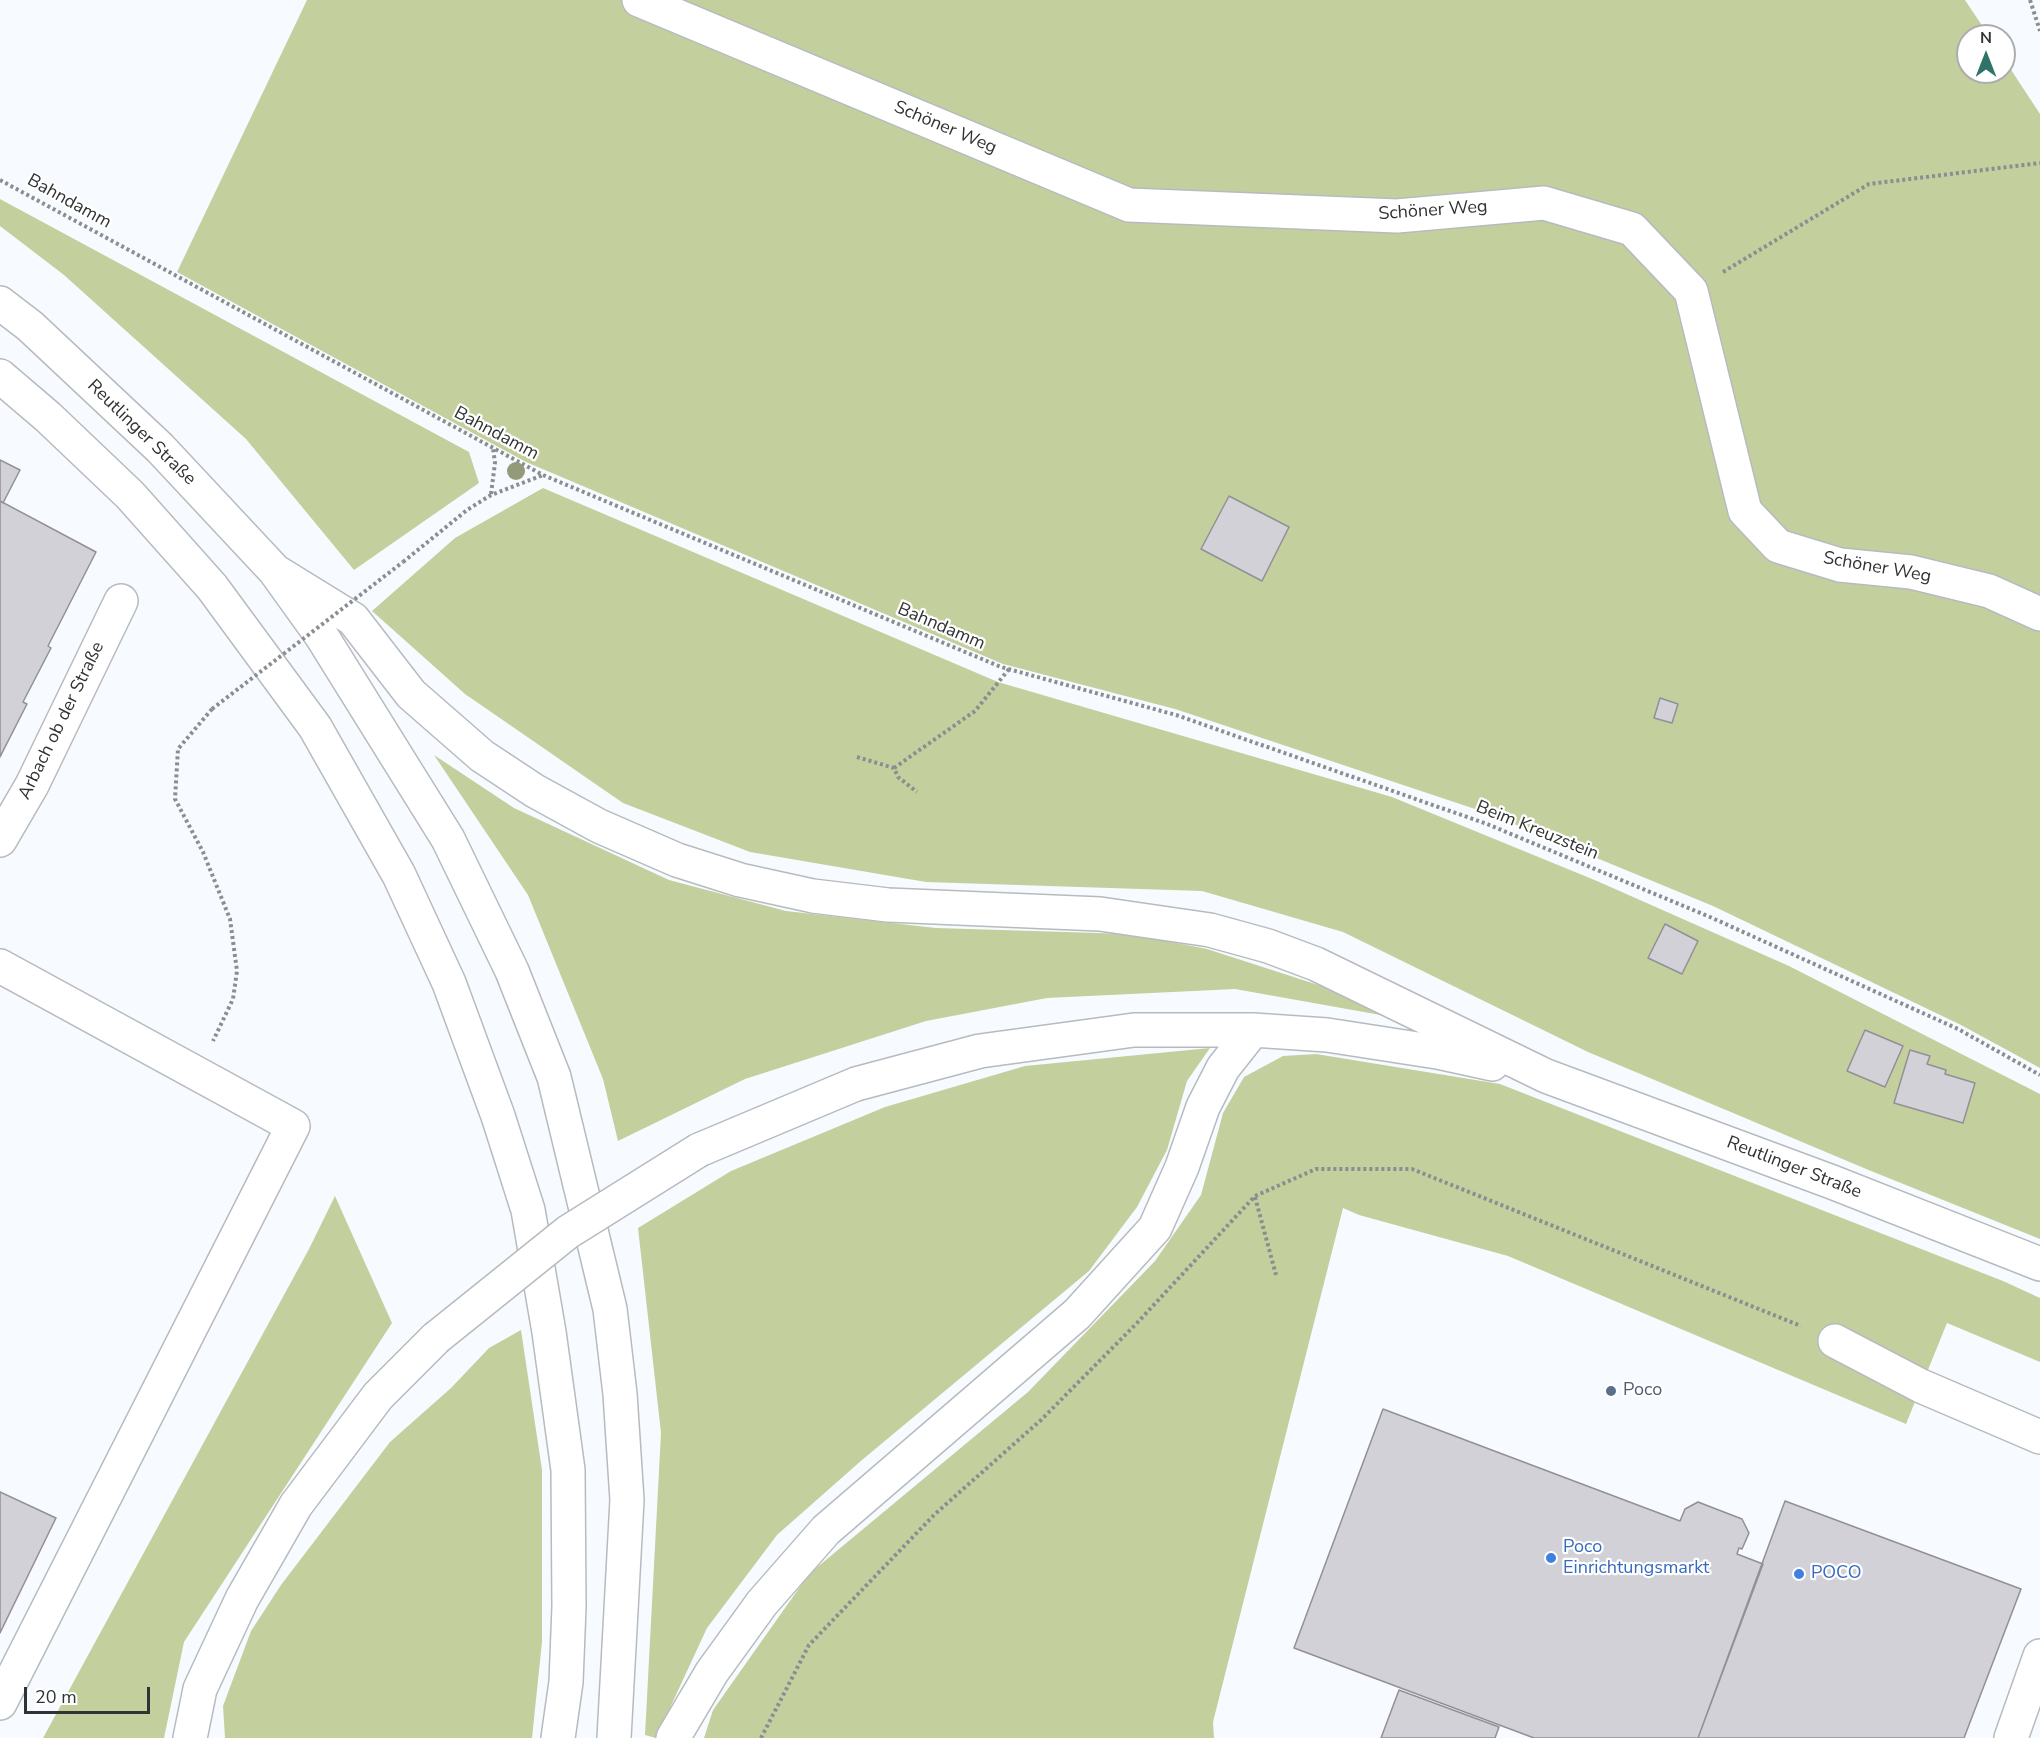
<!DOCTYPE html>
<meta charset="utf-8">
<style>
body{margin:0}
#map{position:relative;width:2040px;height:1738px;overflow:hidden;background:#f7fbff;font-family:"Nunito Sans",sans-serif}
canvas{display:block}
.north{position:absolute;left:1956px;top:24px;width:60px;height:60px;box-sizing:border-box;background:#fff;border:2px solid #acadae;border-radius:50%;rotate:0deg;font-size:16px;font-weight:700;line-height:24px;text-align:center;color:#303234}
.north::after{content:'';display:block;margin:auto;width:21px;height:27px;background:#2f7469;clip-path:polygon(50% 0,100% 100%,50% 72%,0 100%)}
.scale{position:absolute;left:24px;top:1687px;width:126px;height:27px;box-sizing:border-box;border:3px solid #303234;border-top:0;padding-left:8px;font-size:18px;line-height:21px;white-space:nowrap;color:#303234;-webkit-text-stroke:4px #fff;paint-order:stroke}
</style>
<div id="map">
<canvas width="2040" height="1738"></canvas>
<div class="north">N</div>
<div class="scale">20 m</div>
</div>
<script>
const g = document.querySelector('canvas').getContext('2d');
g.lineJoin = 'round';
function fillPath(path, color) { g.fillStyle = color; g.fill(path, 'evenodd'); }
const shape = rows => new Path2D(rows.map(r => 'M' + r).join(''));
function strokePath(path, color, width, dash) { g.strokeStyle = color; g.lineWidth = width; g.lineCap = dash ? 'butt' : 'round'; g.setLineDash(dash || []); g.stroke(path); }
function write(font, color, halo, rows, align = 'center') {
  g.font = font + ' "Nunito Sans",sans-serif'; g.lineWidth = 4.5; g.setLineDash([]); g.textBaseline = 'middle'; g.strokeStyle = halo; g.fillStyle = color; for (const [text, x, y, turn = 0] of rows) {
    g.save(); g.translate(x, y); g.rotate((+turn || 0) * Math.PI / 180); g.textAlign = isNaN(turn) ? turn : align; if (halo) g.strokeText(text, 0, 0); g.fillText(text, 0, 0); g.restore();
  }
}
const green = shape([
 [307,0,1965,0,1989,36,1968,36,1968,72,2004,72,2004,59,2040,114,2040,1068,1961,1025,1713,906,1490,814,1175,709,1003,664,526,462,177,272],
 [0,199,469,452,479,483,354,570,246,439,64,275,0,226],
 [543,488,998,682,1392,797,1597,881,1789,966,2040,1094,2040,1239,1871,1171,1588,1052,1343,932,1202,891,926,882,750,852,623,803,465,694,372,611,455,538],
 [434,755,514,808,669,880,786,911,936,928,1131,934,1207,949,1368,1001,1403,1019,1235,989,1047,998,926,1021,745,1079,618,1141,603,1079,528,895],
 [1210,1048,1187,1081,1167,1150,1137,1207,1089,1271,862,1460,777,1535,707,1628,656,1738,645,1735,661,1433,638,1228,731,1171,885,1107,1025,1066],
 [1316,1054,1500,1084,2003,1281,2040,1298,2040,1362,1947,1323,1906,1424,1508,1256,1359,1215,1343,1208,1213,1722,1214,1738,704,1738,713,1710,809,1574,1028,1392,1155,1261,1201,1195,1223,1113,1244,1077,1283,1056],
 [335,1196,392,1323,184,1642,164,1738,43,1738,309,1249],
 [521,1330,542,1470,542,1642,532,1738,225,1738,223,1706,251,1631,281,1585,390,1442,451,1388,489,1348]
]);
const building = shape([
 [0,460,20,470,3,503,0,501,0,460],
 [1229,496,1289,527,1262,581,1201,549,1229,496],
 [0,501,96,552,48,646,51,648,23,702,27,704,0,757,0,501],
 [1660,698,1678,704,1672,723,1654,718,1660,698],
 [1665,924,1698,941,1682,974,1648,958,1665,924],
 [1865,1030,1903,1046,1885,1087,1847,1071,1865,1030],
 [1910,1050,1930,1056,1927,1064,1946,1070,1945,1074,1975,1083,1963,1123,1894,1103,1910,1050],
 [1383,1409,1680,1521,1685,1509,1698,1502,1742,1519,1749,1533,1742,1549,1739,1548,1737,1554,1763,1564,1698,1738,1534,1738,1294,1648,1383,1409],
 [0,1492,56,1518,0,1633,0,1492],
 [1785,1501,2021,1589,1964,1738,1698,1738,1785,1501],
 [1399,1690,1499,1727,1495,1738,1381,1738,1399,1690]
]);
const path = shape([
 [2030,0,2040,31],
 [0,180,543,475,1001,667,1176,715,1487,824,1710,917,1958,1029,2040,1075],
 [1723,272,1869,184,2040,163],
 [491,494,495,463,493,448],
 [403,562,467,510,491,495,543,475],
 [212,709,178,749,175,799,203,852,230,919,237,971,233,999,213,1041],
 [857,757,894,768,898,777,917,792],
 [894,768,975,711,1009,669],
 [1255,1197,1276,1275],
 [761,1738,809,1645,935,1514,1041,1420,1137,1323,1255,1196,1316,1169,1412,1169,1801,1326]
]);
const minor = shape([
 [639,0,1129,205,1397,216,1544,203,1632,229,1691,291,1745,511,1778,546,1840,565,1911,572,1989,591,2040,614],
 [0,840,32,785,121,601],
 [0,966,293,1126,0,1703],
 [1835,1341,1921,1386,2040,1437],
 [2011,1738,2040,1656]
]);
const major = shape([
 [0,303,30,326,160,448,275,571,321,635,448,839,512,971,554,1077,610,1309,620,1394,627,1500,614,1738],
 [0,376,48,417,130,495,212,587,315,727,399,875,449,983,498,1116,528,1210,549,1332,568,1470,569,1607,566,1682,558,1738],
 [275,571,353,619,411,694,482,756,535,791,599,826,677,860,740,880,813,896,888,905,1100,914,1210,930,1268,946,1316,964,1546,1076,1832,1182,2040,1264],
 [699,1150,856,1084,980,1051,1134,1030,1253,1030,1327,1035,1437,1052,1492,1064],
 [190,1738,200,1689,242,1599,296,1505,378,1396,436,1338],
 [673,1738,712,1672,762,1603,826,1530,1077,1314,1155,1228,1182,1167,1203,1107,1223,1068,1253,1030]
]);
const pathBridge = shape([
 [212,709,403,562]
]);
const majorBridge = shape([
 [436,1338,568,1232,699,1150]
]);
const trees = [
 [516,471]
];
const markers = [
 [1611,1391,6,"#5c6f8a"],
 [1551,1558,6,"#3f7fe0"],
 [1799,1574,6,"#3f7fe0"]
];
const streetNames = [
 ["Schöner Weg",945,128,23],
 ["Bahndamm",69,202,29],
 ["Schöner Weg",1433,211,-4],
 ["Reutlinger Straße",141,433,44],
 ["Bahndamm",496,434,28],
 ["Schöner Weg",1877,568,10],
 ["Bahndamm",941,627,23],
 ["Arbach ob der Straße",62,721,-64],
 ["Beim Kreuzstein",1537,831,22],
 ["Reutlinger Straße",1794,1168,21]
];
const serviceNames = [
 ["Poco",1623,1391]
];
const shopNames = [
 ["Poco",1563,1548],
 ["Einrichtungsmarkt",1563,1569],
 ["POCO",1811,1574]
];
fillPath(green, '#c4cf9e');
fillPath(building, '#d1d1d7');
strokePath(building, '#919096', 1.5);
strokePath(minor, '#b6bbbf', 36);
strokePath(major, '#b6bbbf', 36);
strokePath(path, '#8b8e91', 4, [3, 3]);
strokePath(minor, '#fff', 33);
strokePath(major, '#fff', 33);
strokePath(majorBridge, '#b6bbbf', 36, []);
strokePath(pathBridge, '#8b8e91', 4, [3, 3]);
strokePath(majorBridge, '#fff', 33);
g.fillStyle = '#939a79';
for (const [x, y] of trees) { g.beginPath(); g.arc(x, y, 9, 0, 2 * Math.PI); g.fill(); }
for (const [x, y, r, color] of markers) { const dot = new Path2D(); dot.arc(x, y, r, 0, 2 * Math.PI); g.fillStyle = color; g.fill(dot); strokePath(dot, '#fff', 2); }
write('18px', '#303234', '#fff', streetNames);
write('18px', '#4e5e75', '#fff', serviceNames, 'left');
write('18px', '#366cbe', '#fff', shopNames, 'left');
</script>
